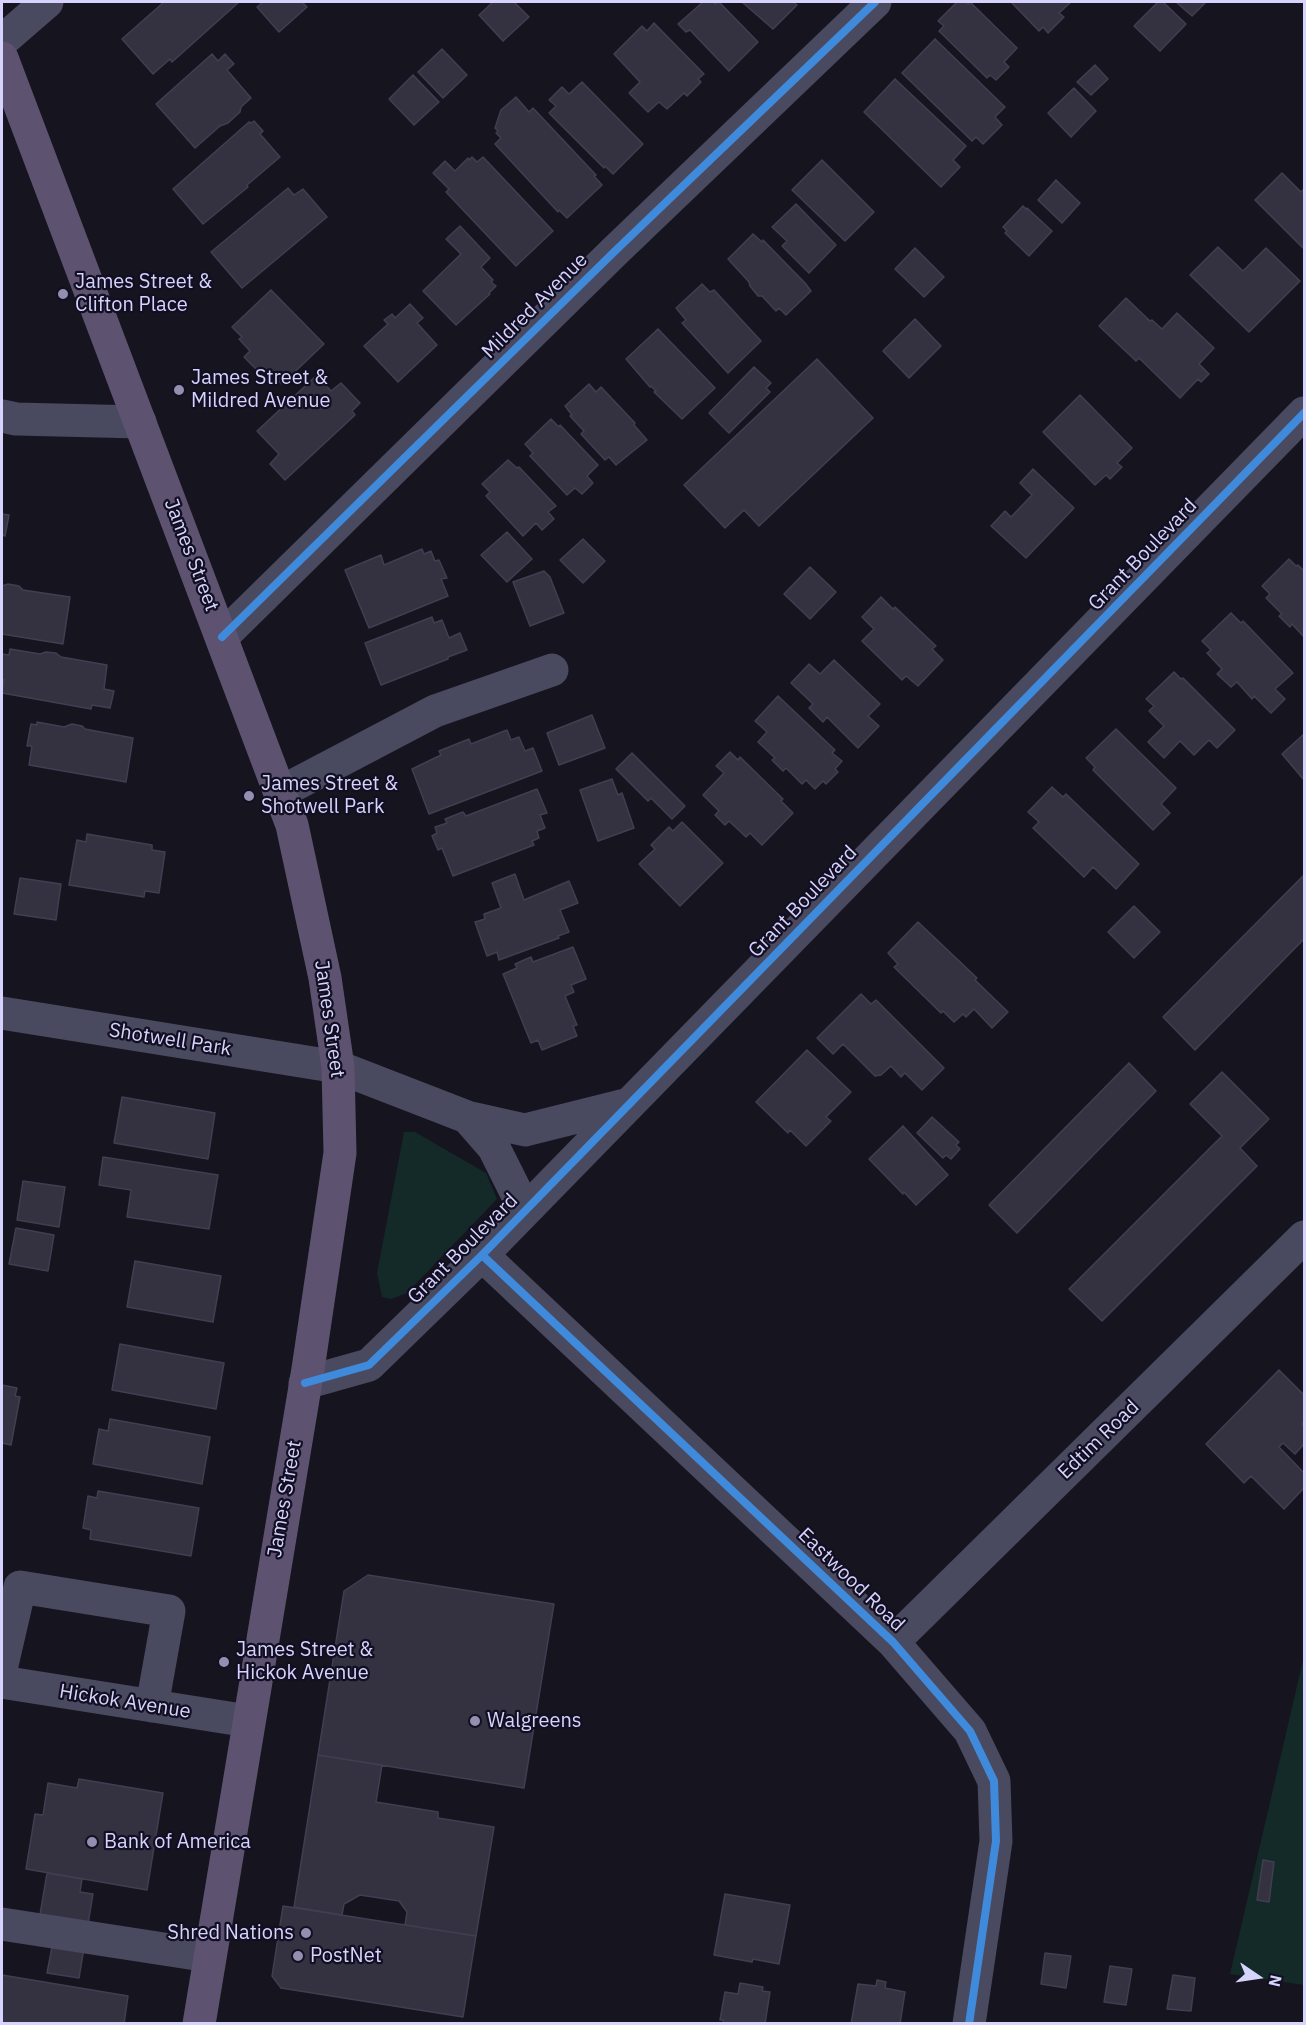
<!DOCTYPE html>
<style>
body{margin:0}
#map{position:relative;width:1306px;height:2025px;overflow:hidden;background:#16141e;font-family:"IBM Plex Sans",sans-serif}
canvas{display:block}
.frame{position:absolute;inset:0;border:3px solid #d6d3fd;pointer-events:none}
.north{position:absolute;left:1228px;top:1947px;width:60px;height:60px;-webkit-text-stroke:4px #120f23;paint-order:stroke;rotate:103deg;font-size:16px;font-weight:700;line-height:24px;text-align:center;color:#d6d3fd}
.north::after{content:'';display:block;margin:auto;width:21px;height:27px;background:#d6d3fd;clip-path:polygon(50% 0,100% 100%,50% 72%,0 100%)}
</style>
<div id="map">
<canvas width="1306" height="2025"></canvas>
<div class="frame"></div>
<div class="north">N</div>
</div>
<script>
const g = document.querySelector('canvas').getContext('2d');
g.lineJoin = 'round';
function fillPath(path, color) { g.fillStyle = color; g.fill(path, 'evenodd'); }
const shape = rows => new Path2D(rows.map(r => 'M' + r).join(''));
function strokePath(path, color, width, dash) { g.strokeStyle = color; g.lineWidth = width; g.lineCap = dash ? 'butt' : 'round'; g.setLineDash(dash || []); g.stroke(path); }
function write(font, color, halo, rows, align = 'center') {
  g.font = font + ' "IBM Plex Sans",sans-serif'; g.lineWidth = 4.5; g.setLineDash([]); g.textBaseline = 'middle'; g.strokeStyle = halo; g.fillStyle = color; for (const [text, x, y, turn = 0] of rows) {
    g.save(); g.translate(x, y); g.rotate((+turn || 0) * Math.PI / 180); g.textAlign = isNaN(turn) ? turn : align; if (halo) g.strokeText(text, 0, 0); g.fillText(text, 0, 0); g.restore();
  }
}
const green = shape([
 [404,1132,415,1132,486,1173,497,1199,407,1293,391,1299,382,1297,377,1273],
 [1304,1656,1304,1985,1230,1974]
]);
const building = shape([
 [164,2,239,2,172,62,170,59,153,74,122,39,164,2],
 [263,2,302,2,307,7,279,32,257,7,263,2],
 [493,2,514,2,529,17,503,41,479,15,493,2],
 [703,2,713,2,715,4,719,2,758,42,729,71,690,30,686,32,678,24,703,2],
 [742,2,793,2,797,5,773,29,742,2],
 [957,2,965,2,968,4,970,2,1017,48,1004,62,1009,67,996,80,990,75,987,78,939,31,944,26,938,21,957,2],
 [1011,2,1071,2,1059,13,1064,17,1048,33,1043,27,1039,31,1011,2],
 [1158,2,1163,2,1186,24,1160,51,1134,26,1158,2],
 [1176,2,1206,2,1192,16,1176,2],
 [654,23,704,74,698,79,701,82,687,96,684,93,667,109,659,102,648,112,629,93,640,82,614,54,642,26,647,31,654,23],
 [935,39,1005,107,995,117,1002,125,983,144,976,137,972,141,902,73,935,39],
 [442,49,467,75,443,98,418,72,442,49],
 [212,54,218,61,225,54,234,64,227,70,251,98,241,107,240,112,228,123,220,126,195,148,156,104,212,54],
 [1095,65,1108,79,1091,95,1077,82,1095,65],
 [413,75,439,102,414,125,389,99,413,75],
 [895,79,966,146,953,160,960,167,941,187,864,112,895,79],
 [582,82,643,144,613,174,605,166,604,168,549,113,556,106,549,100,562,87,569,94,582,82],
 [1074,88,1096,111,1071,137,1048,113,1074,88],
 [516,97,529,112,533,108,596,175,594,176,602,185,567,218,559,210,558,212,495,144,501,138,496,133,498,131,495,128,501,110,516,97],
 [254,121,263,131,260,134,280,157,247,185,248,187,203,224,173,189,249,122,251,123,254,121],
 [472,157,477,162,483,157,553,231,516,266,446,192,449,189,433,173,445,161,455,171,468,158,469,160,472,157],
 [822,160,874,212,845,241,792,190,822,160],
 [1282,173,1301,192,1304,189,1304,249,1255,200,1282,173],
 [1056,180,1080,203,1062,223,1038,200,1056,180],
 [288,188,294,195,303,189,327,217,242,288,211,252,288,188],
 [796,204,836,245,809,273,782,246,787,241,772,227,796,204],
 [1023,206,1027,210,1027,208,1052,231,1029,256,1005,233,1007,231,1003,227,1023,206],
 [460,226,490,258,481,267,493,280,491,282,496,286,489,293,490,294,456,325,423,291,461,254,446,239,460,226],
 [753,234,762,242,763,240,805,283,811,291,786,315,779,308,776,311,762,296,758,296,750,286,749,282,728,259,753,234],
 [1218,247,1243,271,1266,248,1300,281,1249,332,1190,275,1218,247],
 [915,248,944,277,924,297,895,269,915,248],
 [702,284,710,292,714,290,761,341,728,373,682,323,686,320,676,308,702,284],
 [271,290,324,344,282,384,264,367,259,372,244,357,250,351,239,339,242,337,232,327,271,290],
 [1126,298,1150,321,1152,320,1162,329,1177,313,1214,348,1199,364,1209,374,1201,382,1198,379,1180,398,1139,358,1136,361,1099,326,1126,298],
 [410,304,423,318,417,323,437,345,398,382,364,346,388,324,384,320,392,314,395,318,410,304],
 [915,319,941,346,909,378,883,351,915,319],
 [658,329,715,388,682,419,654,392,656,391,651,386,650,387,626,359,658,329],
 [817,359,873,418,759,526,744,510,725,528,684,485,817,359],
 [754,367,771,383,766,388,770,392,729,433,709,413,754,367],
 [317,375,331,391,341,383,360,403,352,411,355,415,285,480,270,464,279,454,257,431,317,375],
 [589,384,596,392,601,387,635,423,634,425,647,440,616,465,609,457,605,460,581,434,584,431,570,416,572,415,565,406,589,384],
 [1080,395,1132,448,1117,463,1122,467,1110,479,1106,475,1095,485,1043,432,1080,395],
 [551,419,559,427,560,425,598,465,587,476,593,483,582,494,575,488,567,495,530,456,533,453,525,444,551,419],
 [508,460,517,468,519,467,556,506,548,512,554,519,542,530,536,523,523,536,486,496,490,492,482,484,508,460],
 [1033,469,1074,508,1026,558,991,526,1005,511,1011,517,1032,495,1020,483,1033,469],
 [2,514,9,515,5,536,2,535,2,514],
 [507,532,532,559,507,582,481,555,507,532],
 [583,539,605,561,583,583,560,560,583,539],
 [422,549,424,554,431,551,435,561,439,560,447,578,441,579,448,596,369,628,345,570,381,555,384,565,422,549],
 [1289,559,1296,566,1298,565,1304,571,1304,637,1292,624,1290,627,1279,616,1282,614,1266,598,1270,594,1262,586,1289,559],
 [810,567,836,592,810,619,784,594,810,567],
 [544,571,550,577,564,613,530,626,513,582,544,571],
 [8,584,19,586,23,590,70,597,63,644,2,634,2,586,8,584],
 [881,597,893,609,895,607,936,646,932,649,943,660,918,686,906,676,902,680,862,641,874,629,862,617,881,597],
 [1231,613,1241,623,1243,621,1293,673,1275,689,1285,699,1271,713,1254,696,1252,699,1237,682,1231,687,1217,674,1222,669,1207,653,1211,650,1202,641,1231,613],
 [432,617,434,623,442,620,449,638,460,633,467,650,448,657,448,659,381,685,365,643,432,617],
 [10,649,40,654,46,652,56,653,61,657,107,665,104,689,114,691,110,708,92,705,91,709,2,693,4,680,2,679,2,654,9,655,10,649],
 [834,660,880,704,868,716,879,726,858,748,827,717,823,722,809,708,813,704,791,683,809,664,820,674,834,660],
 [1174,672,1181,679,1183,678,1235,730,1217,748,1209,740,1194,755,1180,741,1164,758,1148,742,1164,726,1149,711,1154,706,1146,699,1174,672],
 [778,696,835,750,832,753,842,761,835,769,838,772,826,784,823,781,815,789,806,780,802,784,786,768,783,771,772,760,775,758,758,742,767,732,755,721,778,696],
 [592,715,605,748,559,765,547,733,592,715],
 [37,722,64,727,72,724,82,726,85,729,133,738,126,782,29,765,32,746,27,746,31,724,37,725,37,722],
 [1116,729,1176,788,1161,804,1170,813,1153,830,1093,770,1095,767,1086,758,1116,729],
 [507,730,511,740,519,737,525,751,533,748,542,771,429,814,412,769,441,755,439,751,469,739,471,744,507,730],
 [1304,734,1304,780,1282,754,1304,734],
 [730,752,738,760,740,757,783,799,781,801,793,813,762,845,750,833,746,837,729,821,725,825,715,815,719,811,703,795,724,773,716,766,730,752],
 [632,753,685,806,672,819,651,798,648,801,616,769,632,753],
 [612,779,618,795,622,793,634,828,598,841,580,790,612,779],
 [1052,787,1063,797,1066,794,1139,864,1116,889,1093,867,1084,877,1033,828,1039,822,1028,812,1052,787],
 [537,789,547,813,540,815,545,828,537,831,539,838,532,841,534,845,453,876,442,848,438,850,432,836,437,833,435,827,447,823,445,819,463,812,466,816,537,789],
 [682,822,723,863,680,906,639,864,655,849,651,845,669,827,673,831,682,822],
 [87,834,152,845,152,850,165,852,159,893,145,891,144,897,69,885,77,840,86,842,87,834],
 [515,874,524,900,569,881,578,903,560,910,569,932,558,936,559,938,499,960,497,952,487,956,475,922,485,919,484,914,501,908,492,883,515,874],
 [1304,875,1304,939,1195,1050,1163,1017,1304,875],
 [20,878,61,884,56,920,14,914,20,878],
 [1134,906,1160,932,1134,958,1108,932,1134,906],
 [918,922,977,978,975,980,1008,1012,992,1028,974,1009,966,1017,963,1014,954,1022,943,1011,941,1013,894,967,898,964,888,953,918,922],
 [573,947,586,979,571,985,574,992,565,996,577,1025,573,1026,577,1036,542,1050,538,1040,531,1043,503,974,517,968,515,964,531,957,533,962,573,947],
 [861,994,871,1004,876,1000,944,1068,922,1090,905,1073,901,1077,891,1066,881,1075,875,1076,843,1044,833,1054,817,1038,861,994],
 [807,1050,851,1092,826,1117,831,1121,806,1146,790,1130,788,1133,756,1102,807,1050],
 [1129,1063,1156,1091,1017,1233,989,1205,1129,1063],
 [1222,1072,1269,1119,1240,1148,1257,1166,1102,1321,1069,1289,1222,1136,1190,1104,1222,1072],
 [122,1097,215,1113,208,1159,114,1143,122,1097],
 [932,1117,959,1142,956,1145,960,1149,951,1159,946,1155,943,1158,917,1133,932,1117],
 [903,1126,948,1175,916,1205,904,1192,903,1194,869,1159,903,1126],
 [103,1157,218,1175,209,1229,127,1217,131,1190,99,1185,103,1157],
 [23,1181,65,1187,59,1227,17,1220,23,1181],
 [16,1228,54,1235,48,1271,9,1264,16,1228],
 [135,1261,221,1276,213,1322,127,1307,135,1261],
 [120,1344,224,1363,216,1409,112,1390,120,1344],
 [1279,1370,1304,1395,1304,1421,1302,1424,1304,1427,1304,1444,1295,1454,1283,1443,1279,1447,1304,1473,1304,1488,1284,1509,1251,1476,1244,1483,1206,1444,1279,1370],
 [2,1385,17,1388,15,1396,20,1397,11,1445,2,1443,2,1385],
 [110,1419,210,1437,202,1484,93,1464,99,1429,108,1431,110,1419],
 [98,1491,199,1508,191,1556,90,1539,91,1530,83,1528,88,1496,97,1498,98,1491],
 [368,1575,554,1604,524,1788,318,1755,344,1591,368,1575],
 [318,1755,382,1765,376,1802,438,1812,438,1818,494,1827,476,1936,405,1925,407,1912,399,1901,360,1895,344,1904,342,1915,294,1907,318,1755],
 [79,1779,163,1793,147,1890,26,1869,35,1814,43,1815,48,1783,77,1788,79,1779],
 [1263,1860,1274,1862,1269,1902,1257,1900,1263,1860],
 [47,1873,82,1879,80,1892,93,1894,79,1978,47,1973,52,1947,35,1944,47,1873],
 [725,1894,790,1905,779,1964,753,1959,752,1962,714,1955,725,1894],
 [283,1906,476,1936,463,2017,281,1988,272,1976,283,1906],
 [1045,1953,1071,1956,1066,1988,1041,1984,1045,1953],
 [1110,1966,1132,1969,1126,2005,1104,2002,1110,1966],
 [2,1975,128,1996,124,2024,2,2024,2,1975],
 [1173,1975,1195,1978,1191,2011,1167,2009,1173,1975],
 [877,1980,886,1982,885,1988,905,1992,900,2024,851,2024,858,1984,876,1986,877,1980],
 [740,1983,763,1987,762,1991,770,1992,765,2024,723,2024,723,2020,720,2020,725,1992,738,1994,740,1983]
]);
const minor = shape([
 [2,41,47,2],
 [2,416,16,419,140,422],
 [222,637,614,252,875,2],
 [281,792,435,711,552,670],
 [2,1013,338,1067,467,1117,525,1130,629,1104],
 [467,1117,494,1148,525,1210],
 [482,1255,893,1642,970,1731,994,1781,996,1841,969,2024],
 [305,1383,369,1365,482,1255,1304,413],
 [893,1642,1304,1237],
 [2,1665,20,1587,169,1611,152,1706],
 [2,1682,248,1721],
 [2,1924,209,1956]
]);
const major = shape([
 [2,58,292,825,325,978,338,1067,340,1153,308,1369,199,2024]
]);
const cycleway = shape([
 [222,637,614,252,875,2],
 [482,1255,893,1642,970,1731,994,1781,996,1841,969,2024],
 [305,1383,369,1365,482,1255,1304,413]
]);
const markers = [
 [63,294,6,"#9390af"],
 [179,390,6,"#9390af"],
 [249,796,6,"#9390af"],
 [224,1662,6,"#9390af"],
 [475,1721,6,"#9390af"],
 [92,1842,6,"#9390af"],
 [306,1933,6,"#9390af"],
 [298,1956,6,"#9390af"]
];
const poiNames = [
 ["James Street &",75,282],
 ["Clifton Place",75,305],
 ["James Street &",191,378],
 ["Mildred Avenue",191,401],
 ["James Street &",261,784],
 ["Shotwell Park",261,807],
 ["James Street &",236,1650],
 ["Hickok Avenue",236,1673],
 ["Walgreens",487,1721],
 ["Bank of America",104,1842],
 ["Shred Nations",294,1933,"right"],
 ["PostNet",310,1956]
];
const streetNames = [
 ["Mildred Avenue",535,306,-45],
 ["James Street",191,555,69],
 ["Grant Boulevard",1143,555,-46],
 ["Grant Boulevard",803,902,-46],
 ["James Street",329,1019,82],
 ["Shotwell Park",170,1040,9],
 ["Grant Boulevard",463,1249,-45],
 ["Edtim Road",1099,1440,-44],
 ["James Street",285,1499,-80],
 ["Eastwood Road",851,1580,44],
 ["Hickok Avenue",125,1702,9]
];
fillPath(green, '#132a29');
fillPath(building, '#343240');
strokePath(building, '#423e52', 1.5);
strokePath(minor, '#49495f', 33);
strokePath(major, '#5d5370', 33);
strokePath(cycleway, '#408adc', 8);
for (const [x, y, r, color] of markers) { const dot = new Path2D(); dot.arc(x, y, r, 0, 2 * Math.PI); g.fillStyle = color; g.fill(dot); strokePath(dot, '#120f23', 2); }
write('20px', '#d6d3fd', '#120f23', poiNames, 'left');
write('20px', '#d6d3fd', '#120f23', streetNames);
</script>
